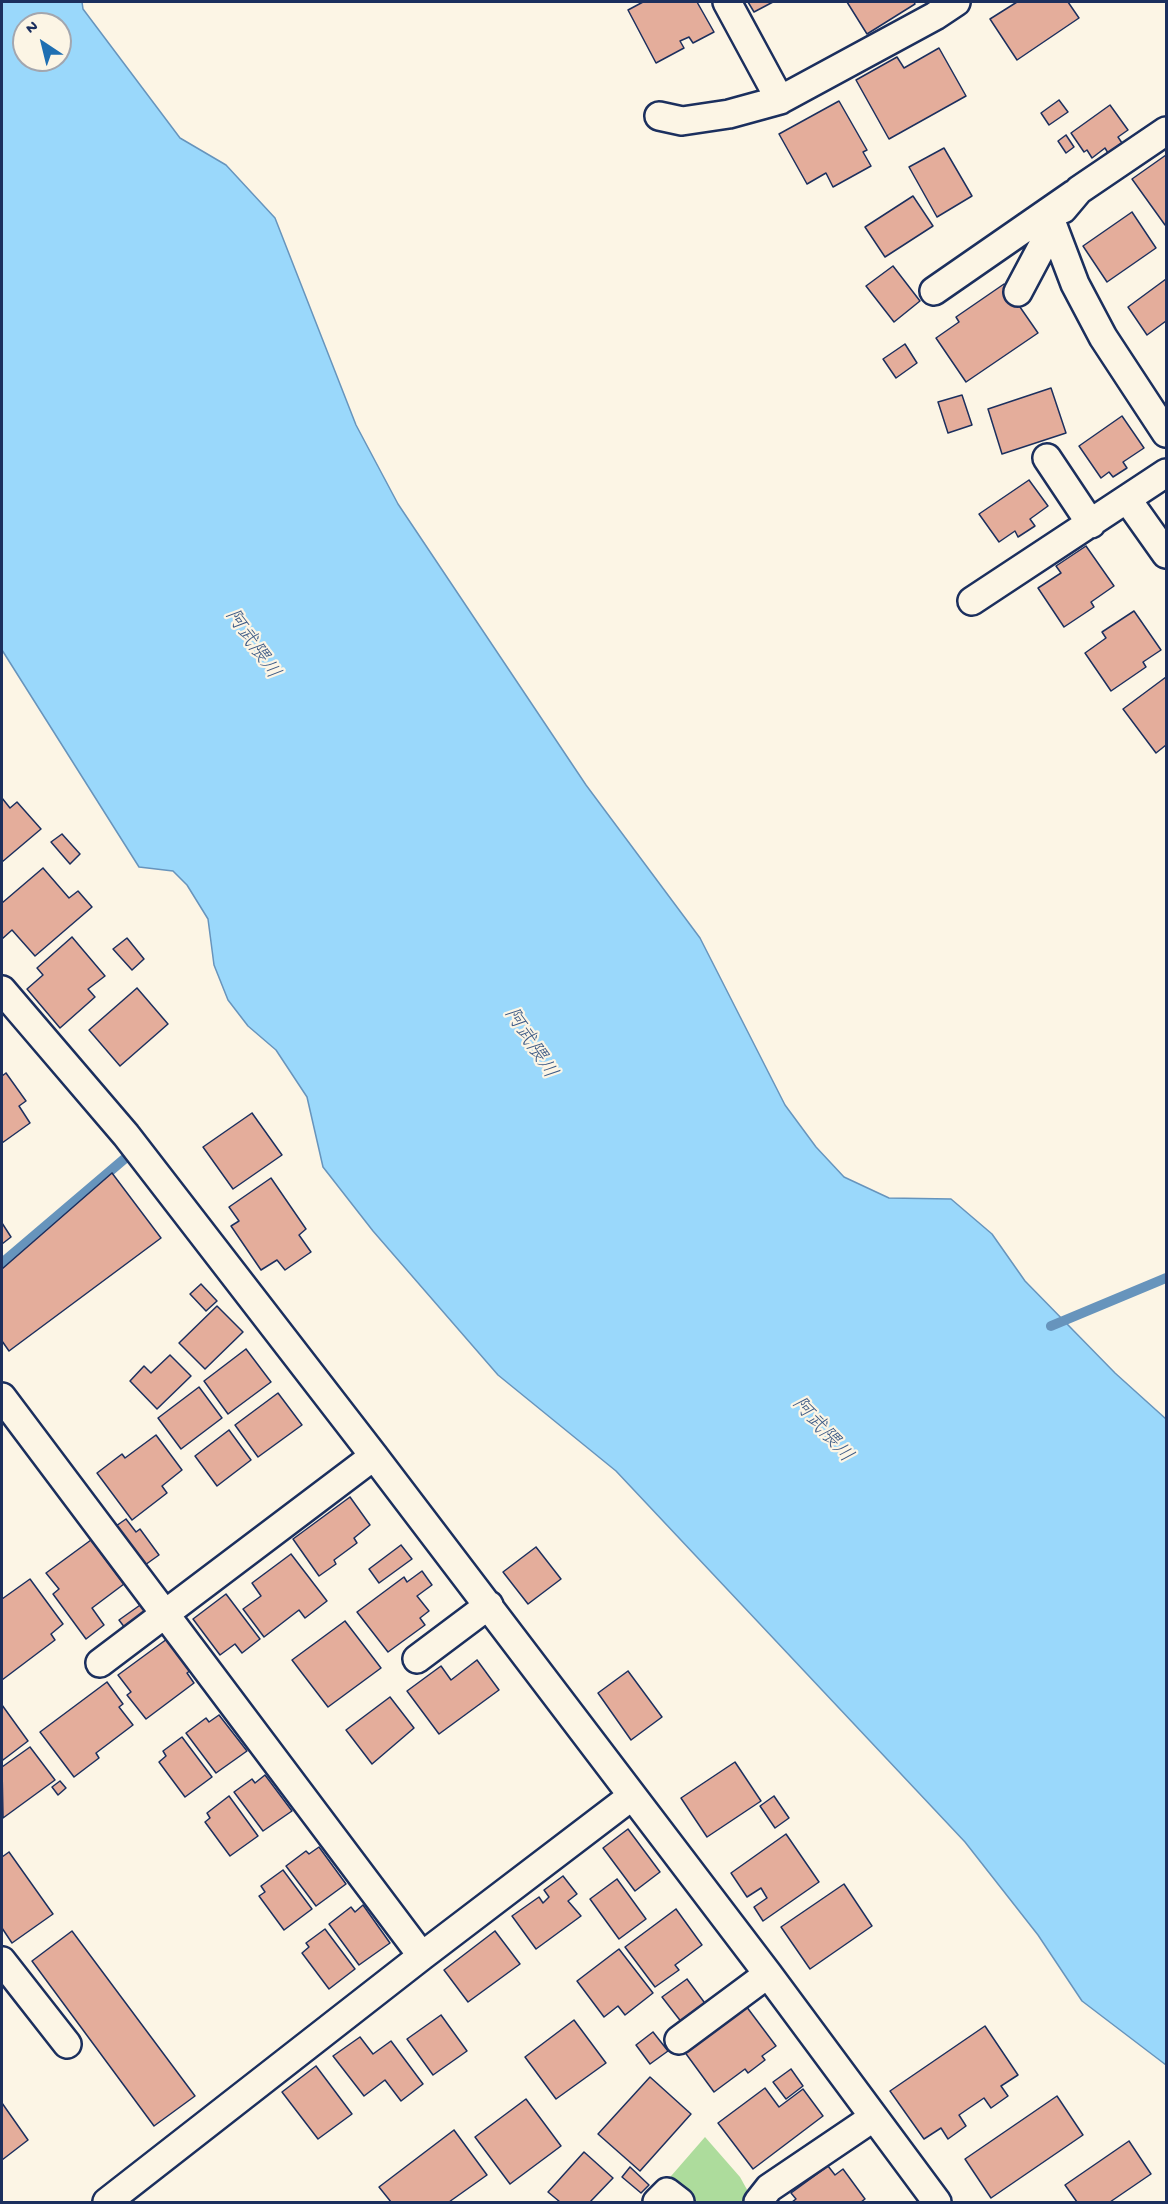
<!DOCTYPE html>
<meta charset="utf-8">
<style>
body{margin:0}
#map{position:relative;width:1168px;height:2204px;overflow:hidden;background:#fcf5e5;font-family:"Gochi Hand",sans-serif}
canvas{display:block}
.frame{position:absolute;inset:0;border:3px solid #1b2f5e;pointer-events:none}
.north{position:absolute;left:12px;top:12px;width:60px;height:60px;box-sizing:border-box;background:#fcf5e5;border:2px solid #a2a6af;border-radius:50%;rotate:325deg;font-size:16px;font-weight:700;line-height:24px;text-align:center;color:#1b2f5e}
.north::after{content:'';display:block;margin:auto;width:21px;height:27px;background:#1f6fb2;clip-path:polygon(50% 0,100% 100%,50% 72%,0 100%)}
</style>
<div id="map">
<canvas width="1168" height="2204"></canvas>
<div class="frame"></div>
<div class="north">N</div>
</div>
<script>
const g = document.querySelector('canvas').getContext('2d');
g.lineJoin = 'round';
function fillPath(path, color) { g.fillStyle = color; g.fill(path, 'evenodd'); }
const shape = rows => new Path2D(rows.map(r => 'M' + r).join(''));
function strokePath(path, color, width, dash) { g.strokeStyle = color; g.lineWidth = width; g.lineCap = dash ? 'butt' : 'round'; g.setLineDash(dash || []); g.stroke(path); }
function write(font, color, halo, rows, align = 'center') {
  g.font = font + ' "Gochi Hand","Klee One",sans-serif'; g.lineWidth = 4.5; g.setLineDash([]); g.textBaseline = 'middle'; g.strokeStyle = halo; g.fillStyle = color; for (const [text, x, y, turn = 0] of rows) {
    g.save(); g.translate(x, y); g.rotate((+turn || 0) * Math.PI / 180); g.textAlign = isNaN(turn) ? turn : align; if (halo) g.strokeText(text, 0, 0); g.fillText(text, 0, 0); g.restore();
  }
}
const green = shape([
 [705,2137,740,2177,750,2195,742,2202,685,2202,665,2183]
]);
const water = shape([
 [2,2,82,2,83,9,180,138,226,165,275,218,356,425,398,504,586,785,700,938,785,1105,816,1147,844,1177,889,1198,951,1199,992,1234,1025,1281,1115,1373,1166,1419,1166,2065,1082,2001,1038,1935,965,1842,616,1471,498,1375,373,1231,323,1167,307,1097,276,1050,248,1026,228,1000,214,965,208,919,187,885,173,871,139,867,2,650,2,2],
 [24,24,60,24,60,60,24,60,24,24]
]);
const stream = shape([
 [2,1263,129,1155],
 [1051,1326,1166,1278]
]);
const building = shape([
 [643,2,697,2,714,32,693,43,689,37,680,41,684,48,656,63,628,10,643,2],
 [748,2,773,2,754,12,748,2],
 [847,2,914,2,915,4,867,34,847,2],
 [1017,2,1068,2,1079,18,1017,60,990,19,1017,2],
 [939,48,966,96,889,139,856,80,897,57,904,68,939,48],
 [1059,100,1068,112,1049,125,1041,113,1059,100],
 [839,101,867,150,863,152,871,166,833,187,826,173,807,184,779,134,839,101],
 [1110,105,1128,130,1118,137,1122,143,1108,153,1105,148,1092,158,1087,150,1084,152,1071,133,1110,105],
 [1066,135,1074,147,1066,153,1058,141,1066,135],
 [944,148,972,196,937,217,909,167,944,148],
 [1166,155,1166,224,1165,225,1132,179,1166,155],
 [913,196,933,226,885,257,865,227,913,196],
 [1132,212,1156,248,1107,282,1083,246,1132,212],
 [893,266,920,301,894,322,866,286,893,266],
 [1166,279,1166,321,1147,335,1128,307,1166,279],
 [1004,284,1038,333,966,382,936,338,959,322,956,317,1004,284],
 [905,344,917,363,896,378,883,359,905,344],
 [1051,388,1066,433,1002,454,988,409,1051,388],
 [962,395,972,425,948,433,938,402,962,395],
 [1122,416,1144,448,1123,462,1127,468,1113,477,1109,472,1101,478,1079,446,1122,416],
 [1029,480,1048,506,1030,519,1035,526,1018,537,1015,531,999,542,979,514,1029,480],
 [1086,546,1114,586,1091,602,1094,607,1064,627,1038,588,1061,573,1056,566,1086,546],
 [1134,611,1161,650,1143,662,1146,667,1111,691,1085,653,1106,638,1102,632,1134,611],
 [1166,677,1166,745,1156,753,1123,709,1166,677],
 [2,798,10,808,17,802,41,829,2,862,2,798],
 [62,834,80,854,70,864,51,842,62,834],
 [43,868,69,898,78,891,92,907,35,956,12,930,2,939,2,903,43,868],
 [72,937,105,976,88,989,95,997,60,1028,27,989,43,975,37,968,72,937],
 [127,938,144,959,132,970,113,949,127,938],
 [137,988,168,1024,120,1066,89,1030,137,988],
 [6,1073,26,1101,19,1106,30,1123,2,1143,2,1076,6,1073],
 [252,1113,282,1155,233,1189,203,1147,252,1113],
 [112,1173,161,1238,9,1351,2,1341,2,1269,112,1173],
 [271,1178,306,1229,299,1235,311,1252,285,1270,277,1260,261,1270,231,1226,239,1221,229,1207,271,1178],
 [2,1223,11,1237,2,1244,2,1223],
 [201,1284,217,1301,206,1311,190,1294,201,1284],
 [217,1306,243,1332,205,1369,179,1343,217,1306],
 [246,1349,271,1382,228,1414,204,1381,246,1349],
 [170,1355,191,1376,157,1409,130,1381,144,1366,151,1373,170,1355],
 [199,1387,222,1418,181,1449,158,1418,199,1387],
 [278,1393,302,1425,258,1457,235,1425,278,1393],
 [229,1430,251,1460,217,1486,195,1456,229,1430],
 [156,1435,182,1470,162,1486,167,1493,132,1520,97,1473,122,1454,125,1458,156,1435],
 [350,1497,370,1525,354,1538,357,1543,334,1560,336,1564,319,1576,293,1539,350,1497],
 [126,1519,136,1532,140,1529,159,1555,145,1565,116,1526,126,1519],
 [91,1540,124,1584,92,1608,104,1625,86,1639,53,1594,59,1589,46,1573,91,1540],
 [401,1545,412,1559,379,1583,369,1569,401,1545],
 [536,1547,561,1579,528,1604,503,1572,536,1547],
 [291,1554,327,1601,305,1618,299,1610,264,1637,243,1609,261,1596,252,1583,291,1554],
 [422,1571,432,1585,417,1596,429,1611,420,1618,425,1625,388,1652,357,1612,404,1577,407,1582,422,1571],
 [30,1579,63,1624,51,1634,55,1640,2,1680,2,1599,30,1579],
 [226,1594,260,1639,242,1653,235,1644,220,1655,193,1619,226,1594],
 [143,1603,151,1615,128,1632,119,1620,143,1603],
 [345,1621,381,1668,328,1707,292,1660,345,1621],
 [167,1639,191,1670,187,1673,194,1683,146,1719,127,1695,131,1692,118,1675,167,1639],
 [477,1660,499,1690,439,1734,407,1691,441,1666,451,1680,477,1660],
 [628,1671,662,1717,631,1740,598,1693,628,1671],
 [107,1682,123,1704,119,1707,133,1725,96,1753,99,1758,74,1777,40,1732,107,1682],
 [390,1697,414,1728,372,1764,346,1730,390,1697],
 [2,1705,28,1741,3,1760,2,1758,2,1705],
 [219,1715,247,1751,216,1773,186,1733,206,1718,209,1722,219,1715],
 [182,1737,212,1777,185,1797,159,1762,166,1756,163,1751,182,1737],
 [30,1747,55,1780,3,1818,2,1767,30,1747],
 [735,1762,761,1801,707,1837,681,1798,735,1762],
 [265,1775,292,1811,263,1831,234,1792,252,1779,255,1783,265,1775],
 [60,1781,66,1788,58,1795,52,1787,60,1781],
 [229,1796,258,1836,230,1856,205,1822,210,1818,207,1813,229,1796],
 [774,1796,789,1818,775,1828,760,1806,774,1796],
 [628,1829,660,1872,635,1891,603,1848,628,1829],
 [786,1834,819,1882,763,1921,754,1907,767,1898,761,1888,747,1897,731,1873,786,1834],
 [319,1847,346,1884,316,1906,286,1866,306,1851,309,1854,319,1847],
 [9,1852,53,1914,12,1943,2,1928,2,1857,9,1852],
 [283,1870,312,1909,284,1930,259,1896,265,1892,261,1886,283,1870],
 [563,1876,577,1894,568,1901,581,1916,536,1949,512,1916,539,1897,543,1903,549,1897,544,1890,563,1876],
 [617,1879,646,1919,619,1939,590,1899,617,1879],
 [844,1884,872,1926,810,1969,781,1927,844,1884],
 [363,1905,390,1943,359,1965,329,1924,351,1907,355,1912,363,1905],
 [676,1909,702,1945,675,1965,679,1970,655,1987,625,1947,676,1909],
 [325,1929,355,1969,329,1989,302,1953,309,1947,306,1943,325,1929],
 [72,1931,195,2096,154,2126,32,1961,72,1931],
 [495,1931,520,1964,468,2002,444,1970,495,1931],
 [619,1949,653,1993,625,2015,618,2006,604,2017,577,1981,619,1949],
 [687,1979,710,2010,686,2028,662,1997,687,1979],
 [746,2006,776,2046,762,2056,765,2060,748,2073,745,2069,714,2092,684,2051,746,2006],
 [441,2015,467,2051,433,2075,407,2039,441,2015],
 [574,2020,606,2063,556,2099,525,2057,574,2020],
 [985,2026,1018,2075,1001,2086,1008,2096,991,2108,984,2098,959,2115,966,2126,948,2139,941,2128,924,2139,890,2091,985,2026],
 [653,2032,668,2051,650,2064,636,2045,653,2032],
 [360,2037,373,2054,391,2041,423,2084,401,2101,385,2080,364,2096,333,2056,360,2037],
 [316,2066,352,2114,318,2139,282,2092,316,2066],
 [791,2069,803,2086,786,2099,773,2082,791,2069],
 [650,2077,691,2114,640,2171,598,2134,650,2077],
 [765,2088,779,2107,803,2089,823,2116,753,2169,718,2123,765,2088],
 [1057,2096,1083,2135,991,2198,965,2159,1057,2096],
 [526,2099,561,2146,510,2184,475,2137,526,2099],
 [2,2103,28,2140,2,2160,2,2103],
 [454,2130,487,2175,449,2202,391,2202,379,2187,454,2130],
 [1129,2141,1151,2174,1110,2202,1077,2202,1065,2185,1129,2141],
 [584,2152,613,2178,590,2202,560,2202,548,2192,584,2152],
 [828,2166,835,2175,843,2169,865,2199,861,2202,792,2202,796,2199,791,2193,828,2166],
 [630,2167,649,2185,641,2193,622,2177,630,2167]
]);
const street = shape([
 [727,2,780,100,935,16,956,2],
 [659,116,682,121,729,114,780,100],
 [1063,209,1079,190,1166,131],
 [934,291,1074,194],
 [1018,292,1053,226,1075,284,1103,337,1166,433],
 [1047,458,1091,524],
 [1127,499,1166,554],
 [972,601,1166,473],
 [2,990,126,1135,374,1456,768,1974,937,2202],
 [2,1397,422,1956],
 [417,1659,489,1605],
 [100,1663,374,1456],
 [2,1961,67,2044],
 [679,2040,768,1974],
 [107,2202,422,1956,632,1796],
 [657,2202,667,2192,680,2202],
 [758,2202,769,2188,874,2117]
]);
const waterNames = [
 ["阿武隈川",251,645,55],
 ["阿武隈川",529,1044,57],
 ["阿武隈川",821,1431,48]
];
fillPath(green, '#addc9c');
fillPath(water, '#9ad8fb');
strokePath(water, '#6794bc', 1.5);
strokePath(stream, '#6794bc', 10);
fillPath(building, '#e4ad9b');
strokePath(building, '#1b2f5e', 1.5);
strokePath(street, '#1b2f5e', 32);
strokePath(street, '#fcf5e5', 27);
write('italic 20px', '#3b5985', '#fcf5e5', waterNames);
</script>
